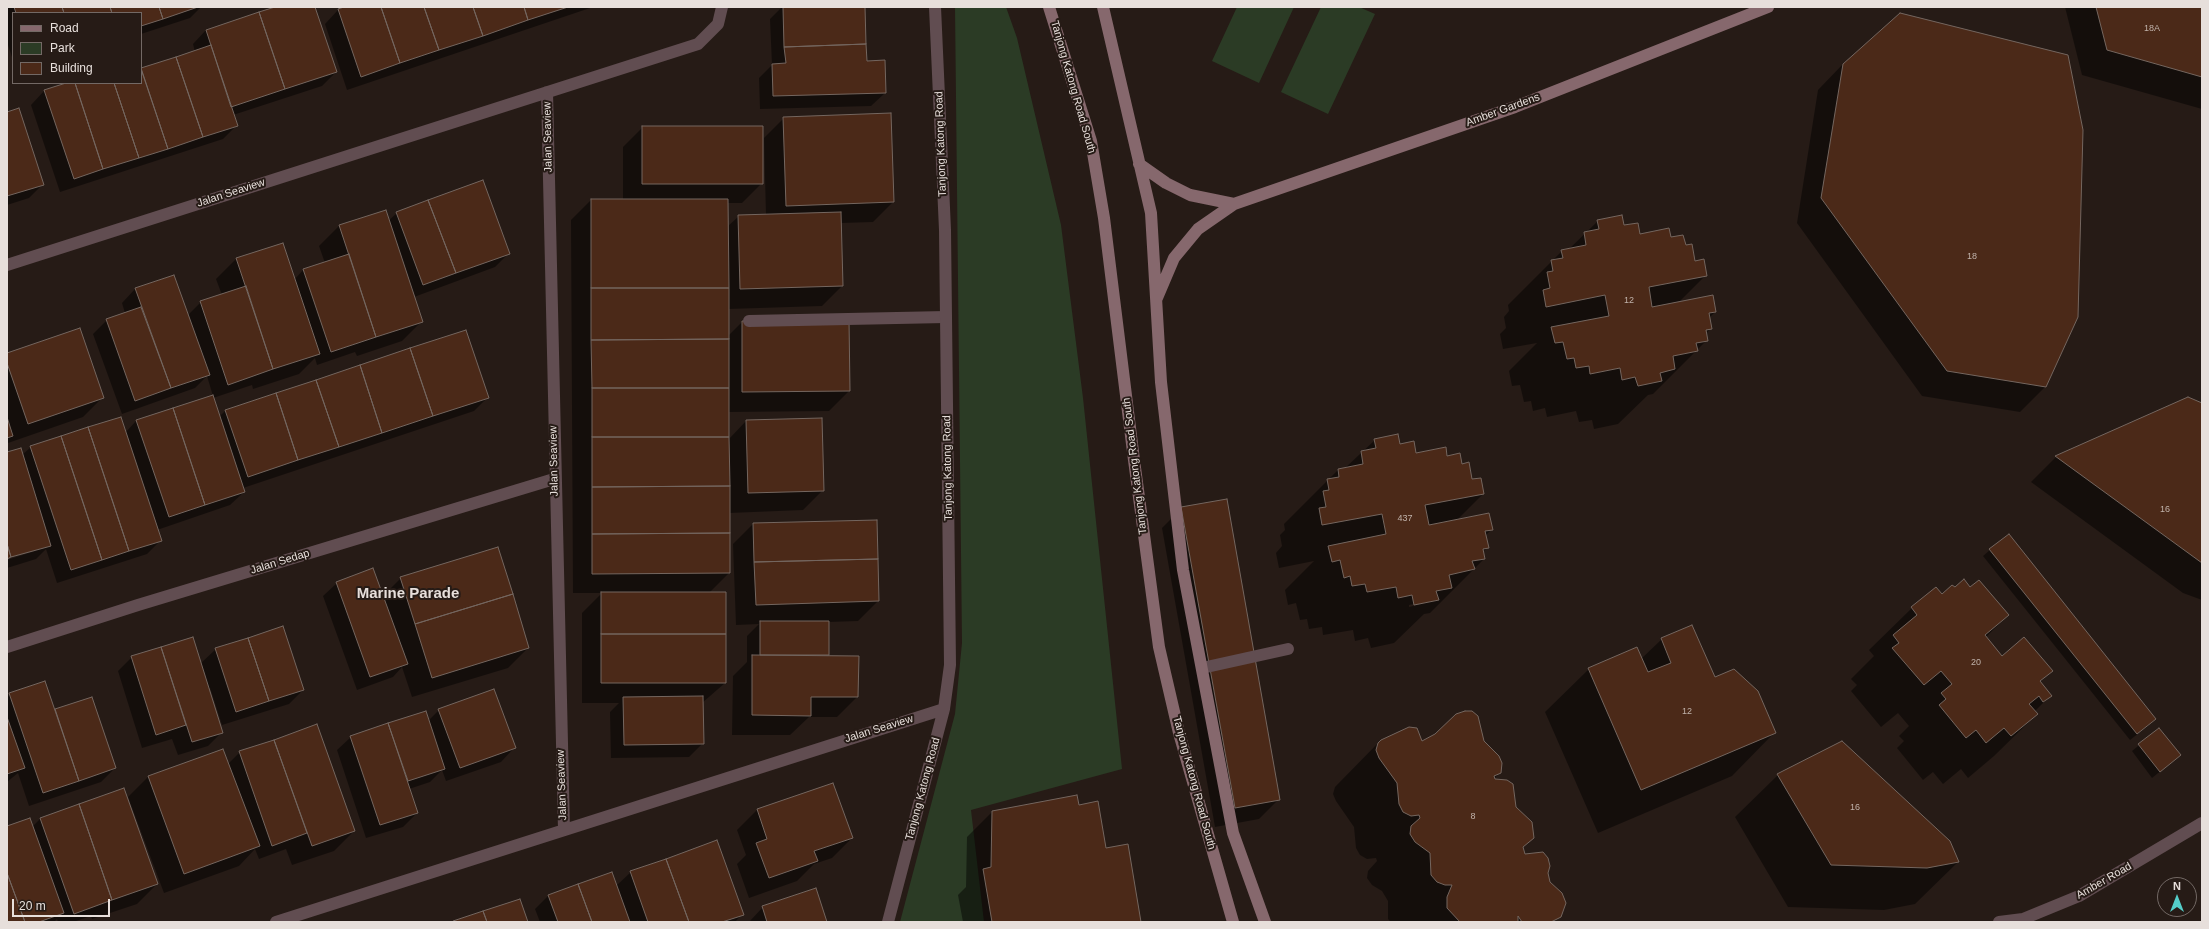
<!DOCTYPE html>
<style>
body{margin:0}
#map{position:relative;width:2209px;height:929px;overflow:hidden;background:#261b16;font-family:Helvetica,sans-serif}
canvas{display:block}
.frame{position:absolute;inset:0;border:8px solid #e7dfdb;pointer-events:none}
.legend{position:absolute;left:12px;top:12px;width:130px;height:72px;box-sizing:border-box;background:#261b16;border:1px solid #736965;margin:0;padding:5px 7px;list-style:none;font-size:12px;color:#e7dfdb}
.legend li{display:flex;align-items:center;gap:8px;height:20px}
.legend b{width:20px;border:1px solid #736965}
.north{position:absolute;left:2157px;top:877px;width:40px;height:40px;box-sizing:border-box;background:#261b16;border:1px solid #736965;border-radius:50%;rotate:0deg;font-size:11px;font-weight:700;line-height:16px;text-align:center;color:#e7dfdb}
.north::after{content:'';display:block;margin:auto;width:14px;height:18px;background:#54cdc8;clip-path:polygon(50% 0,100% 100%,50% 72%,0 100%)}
.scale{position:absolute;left:12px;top:899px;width:98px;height:18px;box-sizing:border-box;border:2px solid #e7dfdb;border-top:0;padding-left:5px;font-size:12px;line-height:14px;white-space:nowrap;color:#e7dfdb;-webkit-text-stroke:3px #261b16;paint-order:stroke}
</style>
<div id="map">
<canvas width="2209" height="929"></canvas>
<div class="frame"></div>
<ul class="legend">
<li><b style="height:5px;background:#86686d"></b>Road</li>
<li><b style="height:11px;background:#2b3b25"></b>Park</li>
<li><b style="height:11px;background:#4b2918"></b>Building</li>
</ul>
<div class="north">N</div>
<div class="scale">20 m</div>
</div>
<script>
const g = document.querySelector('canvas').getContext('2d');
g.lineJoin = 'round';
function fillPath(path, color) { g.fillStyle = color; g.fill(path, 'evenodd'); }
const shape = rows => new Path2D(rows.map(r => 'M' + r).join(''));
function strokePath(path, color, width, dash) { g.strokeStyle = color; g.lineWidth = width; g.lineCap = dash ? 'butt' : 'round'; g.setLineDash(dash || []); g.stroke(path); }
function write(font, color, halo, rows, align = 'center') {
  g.font = font + ' Helvetica,sans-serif'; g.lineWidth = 4; g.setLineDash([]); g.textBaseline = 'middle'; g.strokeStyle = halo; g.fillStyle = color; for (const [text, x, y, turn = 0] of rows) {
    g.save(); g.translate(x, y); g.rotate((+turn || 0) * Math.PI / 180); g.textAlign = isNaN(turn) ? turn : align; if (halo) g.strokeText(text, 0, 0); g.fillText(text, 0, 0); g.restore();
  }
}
const green = shape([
 [955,7,1006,7,1017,38,1061,225,1083,398,1122,769,971,810,984,922,900,922,955,714,962,643],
 [1237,7,1294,7,1259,83,1212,61],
 [1321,7,1359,7,1375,14,1328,114,1281,92]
]);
const shadow = shape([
 [7,7,201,7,190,18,141,34,141,13,13,13,13,60,7,42],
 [278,7,314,7,336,72,322,86,233,115,237,125,223,139,60,192,31,105,44,91,69,83,141,83,141,69,195,52,193,44,206,30],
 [347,7,593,7,347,90,325,24,338,10],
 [782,7,864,7,866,62,885,93,871,106,760,109,759,78,772,65,770,19],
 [2065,7,2202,7,2202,109,2082,75],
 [1843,64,2045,387,2020,412,1922,396,1797,223,1818,90],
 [7,113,43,184,29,198,7,205],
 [784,118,893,202,873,222,841,223,842,286,822,306,728,309,728,336,742,322,849,391,829,411,729,412,729,439,746,421,823,490,803,510,729,513,729,573,709,593,725,683,702,703,703,743,689,757,611,758,610,712,619,703,582,703,582,613,602,593,573,593,571,220,591,200,623,200,623,147,643,127,762,183,742,203,727,203,727,227,739,216,766,215,764,138],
 [397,213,508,254,495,267,414,297,422,321,402,341,357,356,355,352,317,365,315,358,299,374,253,389,252,385,213,398,219,417,226,410,488,397,474,411,243,488,244,492,230,505,157,530,161,540,147,554,57,583,46,549,36,559,7,568,7,560,35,551,35,549,7,558,7,453,22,455,31,447,125,433,136,421,213,396,207,376,195,388,122,414,93,334,107,320,125,313,122,303,135,289,187,316,201,302,222,295,216,279,236,259,294,280,304,269,325,263,319,246,339,226,388,221],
 [1598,221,1623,226,1639,236,1670,238,1685,246,1706,275,1679,302,1715,312,1709,318,1711,328,1706,334,1707,340,1653,394,1648,395,1618,424,1594,429,1592,420,1579,422,1576,411,1547,417,1545,408,1533,411,1531,401,1524,402,1520,385,1512,386,1509,371,1537,343,1503,349,1500,334,1506,328,1504,317,1509,311,1508,305,1562,251,1568,250],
 [7,354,103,397,83,417,8,443],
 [2188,398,2202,405,2202,600,2183,593,2031,482,2056,457],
 [1375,440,1400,445,1415,454,1446,457,1461,465,1483,494,1456,521,1491,530,1485,536,1488,547,1482,553,1484,559,1430,613,1424,614,1394,643,1371,648,1368,638,1355,641,1353,630,1323,635,1322,627,1309,629,1307,619,1300,620,1296,603,1288,605,1285,590,1314,561,1279,568,1276,553,1282,546,1280,535,1285,530,1284,524,1338,470,1344,469],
 [1423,602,1421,604,1409,607,1409,605],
 [1182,508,1279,799,1259,819,1215,827,1162,528],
 [753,524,878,601,858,621,828,622,828,655,826,656,857,697,837,717,809,717,790,735,732,735,733,676,747,662,747,636,759,624,736,625,733,544],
 [1990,550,2154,719,2148,726,2130,740,1983,556],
 [401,578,528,648,508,668,412,697,402,667,393,677,357,690,323,596,337,583,382,597],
 [1936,588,1942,595,1954,589,1970,588,2008,615,1986,637,2002,657,2051,671,2040,682,2050,696,2034,712,2037,714,1994,756,1968,778,1961,769,1943,784,1933,772,1923,780,1897,748,1904,741,1899,736,1909,726,1898,713,1881,727,1851,691,1857,685,1851,679,1874,656,1869,650,1912,608],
 [192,638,200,664,216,649,303,690,289,704,222,725,210,688,208,689,222,732,208,746,178,755,172,739,142,748,118,671,132,657],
 [1662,639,1714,678,1775,732,1732,776,1598,833,1545,712,1589,669,1641,659],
 [10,694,54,710,92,698,115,768,101,782,29,806,18,773,7,782,7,697],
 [439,710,514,748,501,762,446,781,442,770,430,782,409,789,417,813,403,827,366,838,337,750,351,737,425,713,428,721],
 [316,726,354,831,334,851,292,865,286,849,259,859,255,849,239,866,164,893,128,797,148,777,228,764,240,752],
 [2159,729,2173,761,2152,778,2132,751],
 [1480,735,1500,772,1494,779,1501,779,1512,785,1515,808,1533,837,1522,848,1525,856,1542,853,1549,882,1565,903,1564,910,1554,922,1391,922,1388,919,1388,901,1382,891,1372,885,1367,878,1368,871,1377,861,1376,858,1367,859,1360,855,1356,848,1354,827,1336,801,1333,794,1335,787,1381,740,1422,742],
 [1778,775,1958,862,1915,904,1884,910,1788,907,1735,817],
 [832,784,852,838,832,858,814,864,797,881,749,898,737,864,746,855,737,830,757,810],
 [1078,806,1106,849,1140,922,963,922,958,895,966,887,967,837,993,811],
 [41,818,157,884,137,904,92,919,91,916,73,922,58,922,57,919,54,922,7,922,7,827,32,827],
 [631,872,742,914,735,922,540,922,535,909,549,895,616,886],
 [763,907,826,922,749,922]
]);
const building = shape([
 [14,7,62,7,64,13,16,13,14,7],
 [62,7,110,7,112,13,64,13,62,7],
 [110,7,159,7,163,19,141,26,141,13,112,13,110,7],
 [159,7,198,7,163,19,159,7],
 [275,7,315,7,337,72,285,89,259,12,275,7],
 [344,7,381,7,400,63,361,77,338,9,344,7],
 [381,7,424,7,439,50,400,63,381,7],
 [424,7,473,7,483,36,439,50,424,7],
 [473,7,524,7,528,20,483,36,473,7],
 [524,7,568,7,528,20,524,7],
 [783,7,865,7,866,44,784,47,783,7],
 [2096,7,2202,7,2202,77,2107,50,2096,7],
 [259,12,285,89,231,107,206,30,259,12],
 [1900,13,2068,55,2083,130,2078,317,2046,387,1947,371,1821,198,1843,64,1900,13],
 [866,44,867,61,885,60,886,93,773,96,772,64,786,63,784,47,866,44],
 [211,45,238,126,203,137,176,57,211,45],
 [176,57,203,137,168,149,141,68,176,57],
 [141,69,168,149,139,158,114,83,141,83,141,69],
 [66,83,75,83,103,169,74,179,44,90,66,83],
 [75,83,114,83,139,158,103,169,75,83],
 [19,108,44,185,7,196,7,112,19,108],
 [891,113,894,202,786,206,783,117,891,113],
 [642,126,763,126,763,184,642,184,642,126],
 [483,180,510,254,456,273,428,200,483,180],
 [591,199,728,199,729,288,591,288,591,199],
 [428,200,456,273,423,285,396,212,428,200],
 [386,210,423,322,376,337,339,225,386,210],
 [841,212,843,286,740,289,738,215,841,212],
 [1622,215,1624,225,1638,223,1640,234,1669,228,1671,237,1683,235,1686,245,1692,244,1695,261,1704,259,1707,276,1649,287,1652,307,1713,295,1716,312,1709,313,1712,329,1706,330,1708,341,1696,343,1698,351,1673,356,1675,369,1660,373,1662,381,1638,386,1635,377,1622,380,1620,368,1590,374,1589,366,1576,368,1574,358,1567,359,1563,342,1555,343,1551,327,1609,316,1605,295,1546,307,1543,290,1550,288,1547,272,1553,271,1551,260,1563,258,1561,250,1586,245,1584,232,1599,229,1597,220,1622,215],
 [283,243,320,354,273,369,236,258,283,243],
 [349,254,376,337,331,352,303,269,349,254],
 [174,275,210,375,171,388,135,288,174,275],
 [246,286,273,369,228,385,200,301,246,286],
 [591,288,729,288,729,339,591,340,591,288],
 [141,307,171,388,135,401,106,319,141,307],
 [849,320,850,391,742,392,742,321,849,320],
 [80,328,104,398,28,424,7,363,7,353,80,328],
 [466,330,489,398,433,416,410,348,466,330],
 [729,339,729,388,592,388,591,340,729,339],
 [410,348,433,416,382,433,360,365,410,348],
 [360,365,382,433,339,447,316,380,360,365],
 [316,380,339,447,298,460,276,393,316,380],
 [592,388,729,388,729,437,592,437,592,388],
 [276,393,298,460,248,477,225,410,276,393],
 [213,395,245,492,205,505,173,408,213,395],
 [2188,397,2202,403,2202,563,2055,456,2188,397],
 [173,408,205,505,169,517,136,420,173,408],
 [7,417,13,436,7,438,7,417],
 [121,417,162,541,129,551,88,427,121,417],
 [822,418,824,491,748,493,746,420,822,418],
 [88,427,129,551,102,560,61,436,88,427],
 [1398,434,1400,444,1414,441,1416,453,1446,447,1447,456,1460,453,1462,464,1469,462,1472,479,1481,478,1484,494,1425,505,1429,525,1489,513,1493,530,1485,531,1489,548,1483,549,1485,559,1472,561,1475,569,1449,575,1452,588,1436,591,1439,600,1414,605,1412,595,1398,598,1396,587,1367,592,1365,584,1352,586,1350,576,1344,578,1340,560,1332,562,1328,546,1386,534,1382,514,1322,525,1319,508,1326,507,1323,491,1329,490,1327,479,1339,477,1338,469,1363,464,1361,451,1376,448,1374,439,1398,434],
 [61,436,102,560,71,570,30,446,61,436],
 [592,437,729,437,730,486,592,487,592,437],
 [21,448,51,546,11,557,7,544,7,452,21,448],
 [730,486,730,533,592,534,592,487,730,486],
 [1227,499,1280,800,1235,808,1181,507,1227,499],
 [877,520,878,559,754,562,753,523,877,520],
 [730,533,730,573,592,574,592,534,730,533],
 [2009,534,2156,719,2137,734,1989,549,2009,534],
 [7,544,11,557,7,559,7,544],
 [498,547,513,594,415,624,400,577,498,547],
 [878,559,879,601,756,605,754,562,878,559],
 [373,568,408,664,370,677,336,582,373,568],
 [1964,579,1970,587,1979,580,2009,615,1985,635,2002,656,2024,637,2053,671,2040,681,2052,696,2043,702,2039,696,2029,704,2038,714,2011,736,2004,728,1986,743,1976,730,1966,738,1939,705,1946,699,1941,693,1952,684,1941,671,1924,685,1892,648,1899,643,1893,635,1917,615,1911,607,1936,587,1942,594,1952,585,1955,587,1964,579],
 [601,592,726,592,726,634,601,634,601,592],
 [513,594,529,648,432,678,415,624,513,594],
 [760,621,829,621,829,655,760,655,760,621],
 [1692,625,1715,677,1734,669,1758,691,1776,733,1641,790,1588,668,1637,647,1648,672,1671,663,1661,638,1692,625],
 [283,626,304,690,269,701,248,638,283,626],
 [601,634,726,634,726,683,601,683,601,634],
 [193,637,223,733,192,742,161,647,193,637],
 [248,638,269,701,236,712,215,648,248,638],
 [161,647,186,725,156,735,131,656,161,647],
 [752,655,859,656,858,697,811,697,811,716,752,715,752,655],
 [45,681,79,781,43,793,9,693,45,681],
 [494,689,516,748,460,768,438,709,494,689],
 [703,696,704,744,624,745,623,697,703,696],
 [92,697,116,768,79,781,55,709,92,697],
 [426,711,445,769,408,781,388,723,426,711],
 [1465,711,1472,711,1478,716,1484,741,1499,756,1502,763,1501,773,1494,776,1495,779,1507,780,1513,784,1516,807,1532,822,1534,838,1523,847,1525,854,1543,852,1548,858,1550,866,1548,873,1550,882,1562,893,1566,903,1561,917,1551,922,1522,922,1518,916,1518,922,1460,922,1447,908,1447,897,1452,885,1445,885,1437,882,1431,875,1430,853,1415,842,1410,834,1411,826,1420,818,1419,815,1411,816,1403,812,1399,804,1397,783,1379,758,1376,750,1378,743,1381,740,1409,727,1417,728,1422,741,1435,734,1456,714,1465,711],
 [7,717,25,768,7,774,7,717],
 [388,723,418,813,380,825,350,736,388,723],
 [317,724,355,831,312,846,274,740,317,724],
 [2159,728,2181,755,2160,772,2138,744,2159,728],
 [274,740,307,833,272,846,239,751,274,740],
 [1842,741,1950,841,1959,862,1927,868,1831,865,1777,774,1842,741],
 [223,749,260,846,184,874,148,776,223,749],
 [833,783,853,838,814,851,818,861,769,878,756,843,767,839,757,809,833,783],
 [124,788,158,884,112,900,79,804,124,788],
 [1077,795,1079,805,1098,801,1106,848,1128,844,1141,922,992,922,983,869,991,867,992,811,1077,795],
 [79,804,112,900,74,914,40,818,79,804],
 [30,818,64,913,39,922,25,922,7,873,7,826,30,818],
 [717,840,744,915,722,922,689,922,666,859,717,840],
 [666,859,689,922,648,922,630,871,666,859],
 [612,872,630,922,592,922,578,884,612,872],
 [7,873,25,922,7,922,7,873],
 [578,884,592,922,558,922,548,895,578,884],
 [816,888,827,922,767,922,762,906,816,888],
 [520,899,528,922,487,922,483,911,520,899],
 [483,911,487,922,453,922,453,921,483,911]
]);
const lane = shape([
 [749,321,946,317],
 [1202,668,1288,649]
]);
const street = shape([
 [547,92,564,830],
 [7,265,698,44,718,24,722,7],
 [7,647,138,605,554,479],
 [276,922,944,709],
 [888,922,944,709,950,665,945,230,935,7],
 [1999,922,2023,919,2079,896,2202,823]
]);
const secondary = shape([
 [1049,7,1091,141,1104,218,1134,460,1159,647,1179,733,1233,922],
 [1103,7,1151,213,1161,382,1183,570,1233,833,1265,922],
 [1139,164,1166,183,1190,195,1234,204],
 [1157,298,1174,258,1198,229,1234,204,1515,107,1768,7]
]);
const numberNames = [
 ["18A",2152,29],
 ["18",1972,257],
 ["12",1629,301],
 ["16",2165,510],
 ["437",1405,519],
 ["20",1976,663],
 ["12",1687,712],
 ["16",1855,808],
 ["8",1473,817]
];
const streetNames = [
 ["Tanjong Katong Road South",1073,87,74],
 ["Amber Gardens",1503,110,-20],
 ["Jalan Seaview",548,137,-91],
 ["Tanjong Katong Road",941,144,-92],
 ["Jalan Seaview",231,193,-18],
 ["Jalan Seaview",554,461,-91],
 ["Tanjong Katong Road South",1135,466,-97],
 ["Tanjong Katong Road",948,468,-91],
 ["Jalan Sedap",280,562,-17],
 ["Jalan Seaview",879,729,-17],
 ["Tanjong Katong Road South",1194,783,75],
 ["Jalan Seaview",562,785,-92],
 ["Tanjong Katong Road",923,789,-75],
 ["Amber Road",2104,881,-30]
];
const districtNames = [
 ["Marine Parade",408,594]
];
fillPath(green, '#2b3b25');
fillPath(shadow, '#0007');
fillPath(building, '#4b2918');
strokePath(building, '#74665f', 1);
strokePath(lane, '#614d51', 12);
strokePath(street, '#614d51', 12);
strokePath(secondary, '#86686d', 12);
write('9px', '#c0b2aa', null, numberNames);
write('11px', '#e7dfdb', '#261b16', streetNames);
write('bold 15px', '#e7dfdb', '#261b16', districtNames);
</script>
